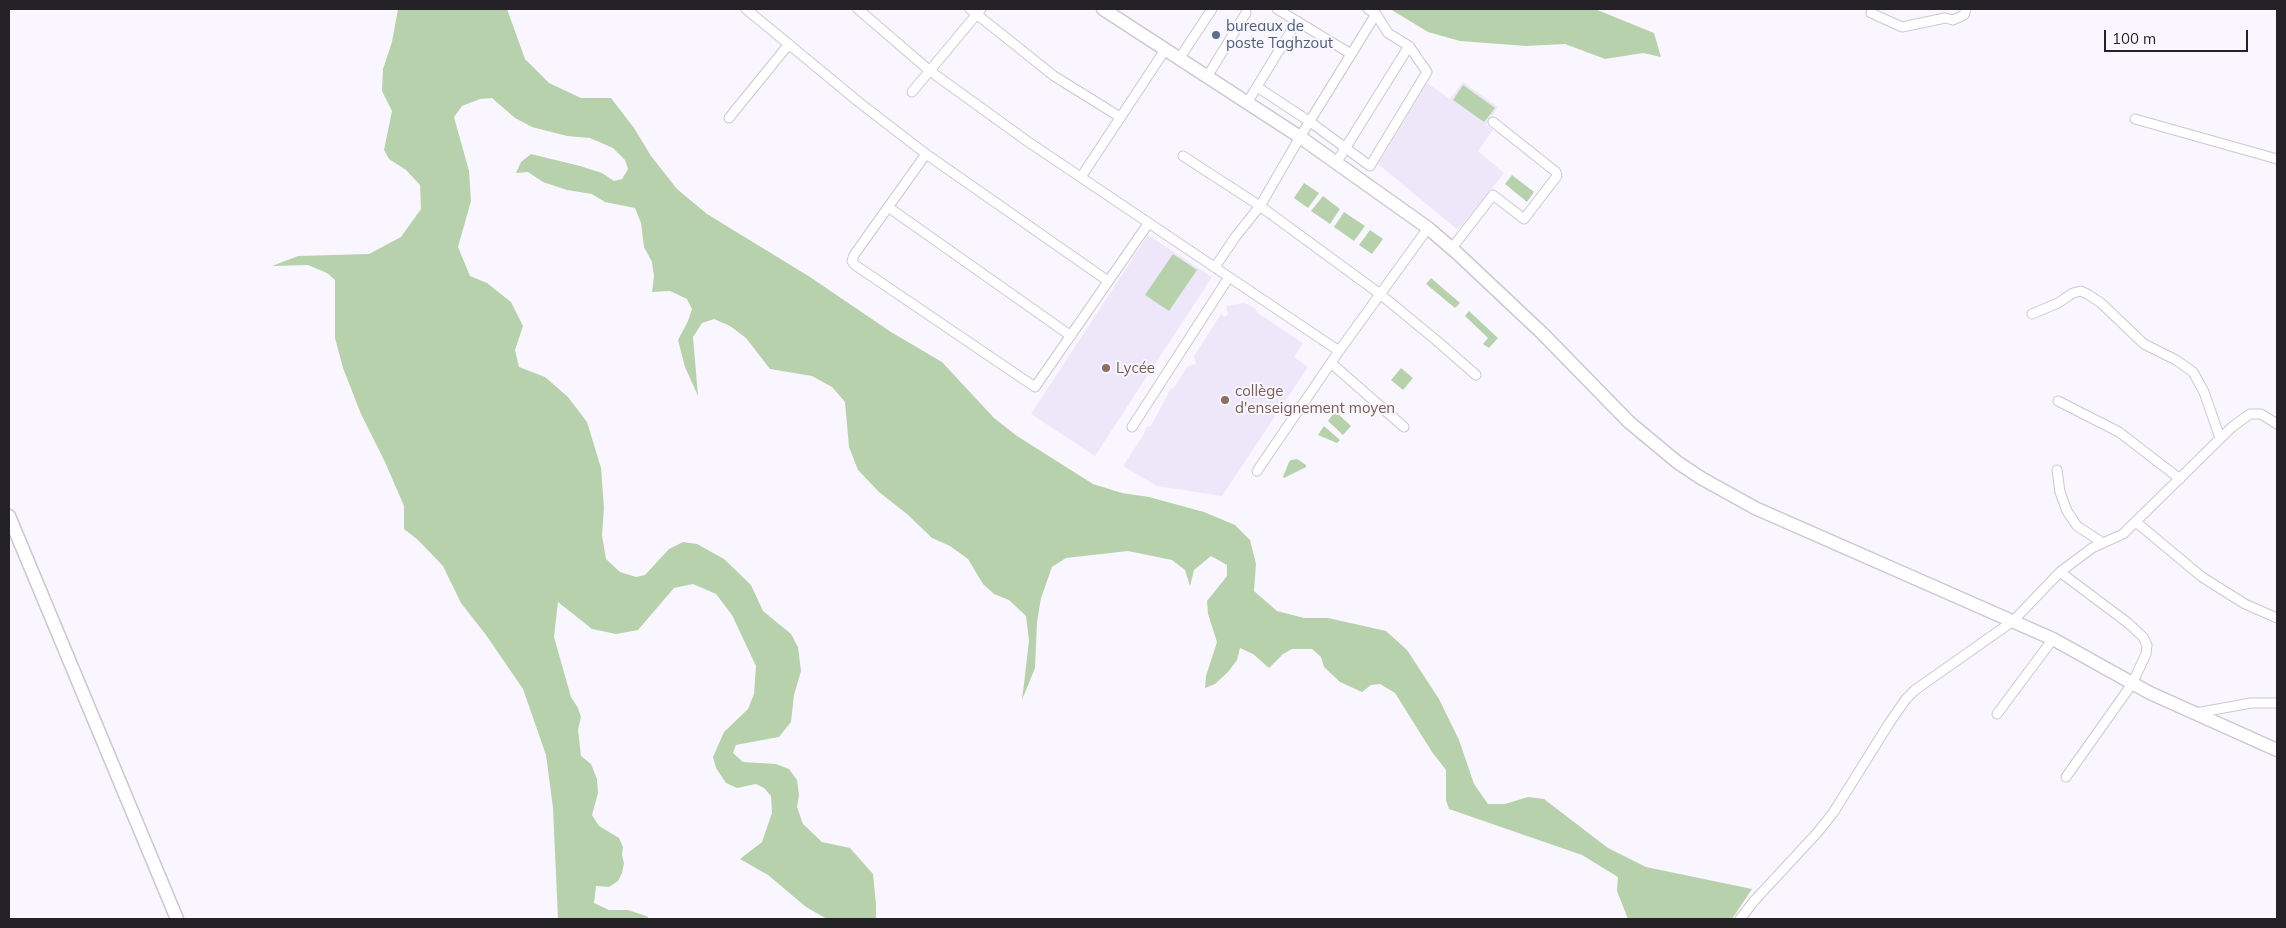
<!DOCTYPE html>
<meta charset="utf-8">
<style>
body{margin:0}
#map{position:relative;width:2286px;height:928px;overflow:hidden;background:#f9f6ff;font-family:Mulish,sans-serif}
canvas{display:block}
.frame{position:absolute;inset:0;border:10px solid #242226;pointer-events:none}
.scale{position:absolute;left:2104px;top:30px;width:144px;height:22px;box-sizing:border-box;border:2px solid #242226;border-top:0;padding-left:6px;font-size:15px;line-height:18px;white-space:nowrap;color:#242226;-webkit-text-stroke:4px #f9f6ff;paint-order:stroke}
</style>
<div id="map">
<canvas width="2286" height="928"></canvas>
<div class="frame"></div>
<div class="scale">100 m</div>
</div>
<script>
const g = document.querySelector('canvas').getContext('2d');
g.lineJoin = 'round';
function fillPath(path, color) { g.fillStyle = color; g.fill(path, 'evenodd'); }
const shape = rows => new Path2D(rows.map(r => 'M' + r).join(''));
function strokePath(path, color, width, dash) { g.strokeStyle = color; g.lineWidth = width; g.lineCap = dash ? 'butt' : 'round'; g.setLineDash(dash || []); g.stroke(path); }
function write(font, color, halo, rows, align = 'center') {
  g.font = font + ' Mulish,sans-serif'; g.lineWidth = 4; g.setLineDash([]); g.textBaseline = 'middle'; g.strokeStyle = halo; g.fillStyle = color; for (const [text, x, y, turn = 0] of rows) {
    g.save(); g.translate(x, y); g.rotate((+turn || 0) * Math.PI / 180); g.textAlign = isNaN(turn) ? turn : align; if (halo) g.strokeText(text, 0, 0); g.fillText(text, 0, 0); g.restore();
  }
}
const built = shape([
 [1463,82,1498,107,1486,125,1493,130,1478,151,1504,173,1458,230,1378,164,1427,83,1450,99],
 [1148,235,1212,277,1095,456,1031,414],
 [1244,303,1255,308,1258,313,1303,343,1294,357,1308,367,1222,496,1157,486,1123,466,1144,434,1146,427,1151,426,1171,388,1173,389,1188,366,1196,364,1194,356,1221,314,1225,317,1228,314,1226,306]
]);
const green = shape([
 [398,9,507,9,525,59,549,83,581,98,611,98,634,128,651,156,677,189,707,214,810,277,891,332,942,362,994,418,1017,436,1093,484,1122,493,1149,497,1204,512,1235,525,1250,540,1256,564,1254,591,1277,611,1304,618,1328,618,1386,631,1407,650,1439,699,1459,740,1474,784,1488,804,1505,804,1528,797,1544,799,1608,848,1646,867,1752,889,1732,919,1628,919,1617,891,1618,877,1582,855,1449,809,1446,800,1446,770,1432,752,1395,693,1380,684,1371,685,1362,692,1340,682,1324,667,1321,657,1312,649,1292,649,1283,654,1269,668,1253,654,1240,648,1237,660,1228,672,1215,684,1205,688,1206,676,1217,642,1208,614,1207,601,1227,576,1227,565,1211,556,1194,570,1190,586,1185,570,1172,560,1128,551,1066,558,1052,567,1041,598,1037,622,1035,668,1022,700,1029,641,1026,616,1009,600,994,594,983,584,968,559,950,546,932,538,907,514,879,492,858,470,849,447,845,402,832,387,812,376,770,369,746,338,730,326,714,319,702,323,693,337,698,396,685,367,678,340,688,321,692,309,687,299,670,291,652,292,654,276,652,262,644,247,641,223,635,208,605,202,592,194,567,190,543,182,528,172,516,173,521,162,531,154,580,166,602,173,614,181,622,179,628,169,625,160,613,148,590,138,567,136,532,127,515,118,492,98,480,99,462,106,454,117,469,171,471,201,458,247,470,276,487,283,511,302,523,326,515,350,519,367,545,377,568,397,587,422,601,468,604,508,602,535,606,559,620,572,636,577,645,575,669,549,683,542,697,544,724,559,751,585,763,611,791,634,798,647,801,671,794,695,791,722,779,737,736,745,733,753,743,762,776,764,789,769,797,780,799,795,797,807,803,824,822,842,850,848,873,874,876,904,876,919,827,919,806,907,768,875,740,859,762,842,772,813,771,796,764,788,756,784,737,788,726,783,716,768,713,757,724,732,748,709,754,694,756,666,732,615,716,594,693,584,674,588,638,630,616,634,592,629,558,602,554,637,571,697,578,708,581,717,578,730,581,756,591,764,597,779,598,793,592,815,599,826,619,838,623,847,622,855,624,863,622,873,618,881,609,887,596,886,594,903,609,910,628,910,646,916,650,919,558,919,553,808,546,755,523,689,486,635,461,603,443,566,418,540,404,529,404,506,385,462,361,414,343,368,335,338,335,280,327,273,308,265,272,266,298,256,369,254,401,237,421,209,420,185,406,170,389,159,384,150,392,111,382,91,383,69,392,42],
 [1390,9,1595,9,1654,33,1661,57,1643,53,1605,59,1565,44,1526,46,1460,41,1428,32],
 [1463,85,1495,108,1484,122,1453,100],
 [1512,175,1534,192,1527,202,1505,184],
 [1304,183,1319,193,1308,208,1294,198],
 [1323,196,1340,209,1330,224,1311,211],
 [1344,212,1365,226,1354,241,1334,227],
 [1370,230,1383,239,1372,254,1359,245],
 [1173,254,1197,270,1169,311,1145,295],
 [1431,278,1460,303,1455,308,1426,284],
 [1469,311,1498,338,1489,348,1483,344,1488,338,1465,316],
 [1401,368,1413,378,1403,390,1391,380],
 [1335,411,1351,426,1343,435,1328,421],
 [1324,426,1340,440,1337,443,1318,435],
 [1297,459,1306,465,1306,467,1284,478,1283,477,1289,462,1291,460]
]);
const minor = shape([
 [746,9,860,103,926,154,1108,281],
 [858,9,930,71,1027,141,1339,351,1428,228],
 [970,9,1054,76,1120,117],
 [1277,9,1351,54],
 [1871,13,1902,27,1945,18,1953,20,1964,15,1966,9],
 [1179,59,1212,9],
 [1207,77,1246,13],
 [1257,87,1309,121,1370,166,1427,72,1409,46,1388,33,1376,14,1368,9],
 [912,92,981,9],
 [1247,103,1297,21],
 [729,118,789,44],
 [2135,119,2277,159],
 [926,154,854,255,852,261,855,265,1035,387,1148,224],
 [1183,156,1260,206,1380,294,1436,340,1476,375],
 [1336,163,1409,46],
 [1081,177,1165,50],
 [888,207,1071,336],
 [1452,248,1493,195,1524,219,1557,176,1556,172,1493,122],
 [1215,267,1236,236,1260,206,1300,137,1376,14],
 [2032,314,2058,303,2073,293,2081,291,2089,295,2101,303,2144,344,2176,360,2193,372,2204,392,2220,438],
 [1331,363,1404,427],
 [2058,401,2119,432,2180,479],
 [1132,427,1229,277],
 [2057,470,2060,492,2067,511,2077,526,2103,543],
 [1257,471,1339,351],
 [2136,522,2202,577,2245,604,2277,618],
 [2060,572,2128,623,2143,637,2147,645,2146,654,2132,684,2066,777],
 [2196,713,2251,703,2277,703],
 [1997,714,2053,639],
 [1740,919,1754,901,1817,833,1833,813,1890,722,1906,699,1915,690,2013,621,2060,572,2092,548,2123,534,2232,427,2250,414,2261,414,2277,424]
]);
const secondary = shape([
 [1103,9,1300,137,1428,228,1457,253,1542,333,1629,422,1677,462,1701,478,1755,508,2053,639,2150,693,2277,750],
 [9,516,177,919]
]);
const markers = [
 [1216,35,5,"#5c6f8a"],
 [1106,368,5,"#8d6e63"],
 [1225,400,5,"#8d6e63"]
];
const serviceNames = [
 ["bureaux de",1226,26],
 ["poste Taghzout",1226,43]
];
const educationNames = [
 ["Lycée",1116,368],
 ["collège",1235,391],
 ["d'enseignement moyen",1235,408]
];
fillPath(built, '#eee7f9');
fillPath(green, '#b8d1ad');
strokePath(minor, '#ccc8d2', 11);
strokePath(secondary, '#ccc8d2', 15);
strokePath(minor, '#fff', 9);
strokePath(secondary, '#fff', 12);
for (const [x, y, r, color] of markers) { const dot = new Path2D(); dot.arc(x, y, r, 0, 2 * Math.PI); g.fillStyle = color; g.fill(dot); strokePath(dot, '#f9f6ff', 2); }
write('15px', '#4e5e75', '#f9f6ff', serviceNames, 'left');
write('15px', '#785e54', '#f9f6ff', educationNames, 'left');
</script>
